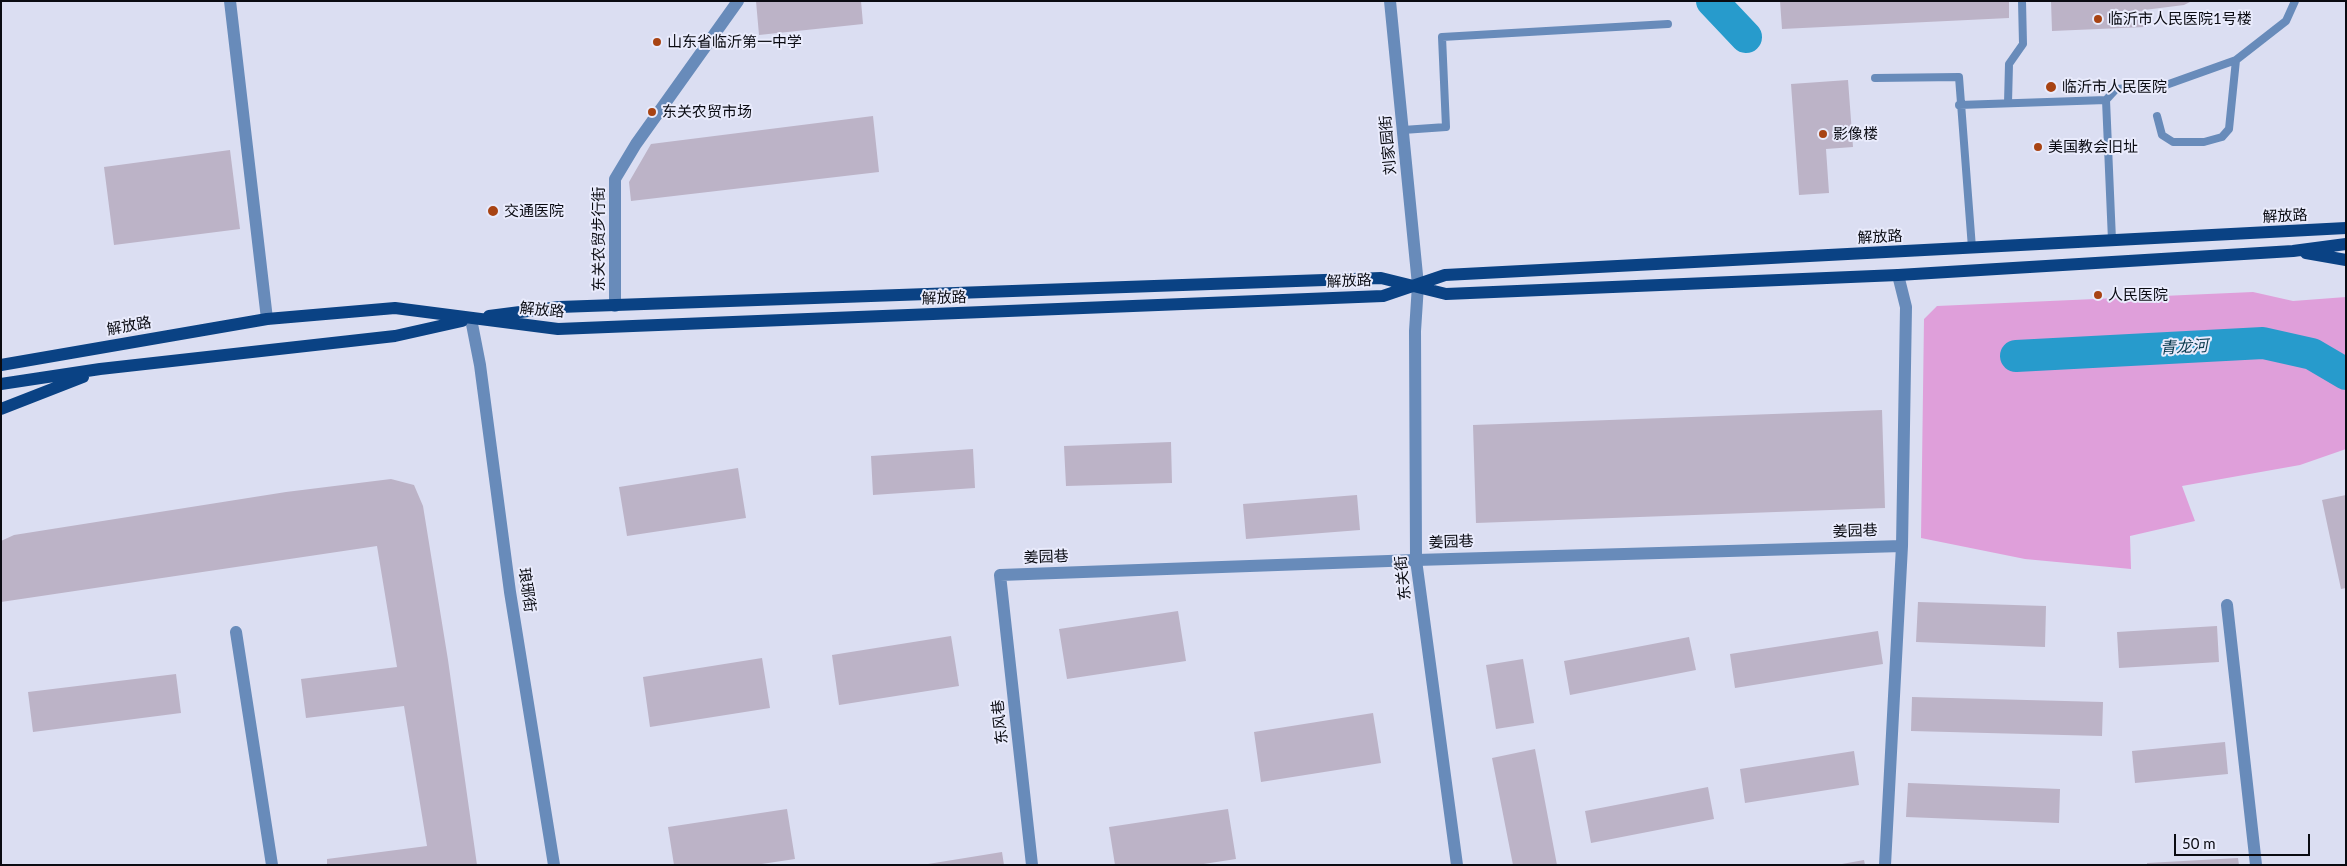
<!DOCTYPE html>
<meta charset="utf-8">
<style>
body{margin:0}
#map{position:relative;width:2347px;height:866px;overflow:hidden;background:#dbdef2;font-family:Lato,sans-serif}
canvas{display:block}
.frame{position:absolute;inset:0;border:2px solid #0a0b12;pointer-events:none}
.scale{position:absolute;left:2174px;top:834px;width:136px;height:22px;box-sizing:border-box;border:2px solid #0a0b12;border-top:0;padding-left:6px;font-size:15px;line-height:18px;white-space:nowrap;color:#0a0b12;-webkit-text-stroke:4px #e9ebfc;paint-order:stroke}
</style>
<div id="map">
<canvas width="2347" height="866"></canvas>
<div class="frame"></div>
<div class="scale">50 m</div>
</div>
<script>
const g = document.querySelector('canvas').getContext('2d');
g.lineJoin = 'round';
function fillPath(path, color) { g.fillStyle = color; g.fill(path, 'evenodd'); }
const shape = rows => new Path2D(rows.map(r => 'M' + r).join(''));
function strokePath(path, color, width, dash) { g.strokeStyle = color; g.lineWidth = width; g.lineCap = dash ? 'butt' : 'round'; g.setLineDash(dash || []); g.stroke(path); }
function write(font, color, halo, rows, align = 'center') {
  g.font = font + ' Lato,"Noto Sans SC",sans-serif'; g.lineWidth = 4; g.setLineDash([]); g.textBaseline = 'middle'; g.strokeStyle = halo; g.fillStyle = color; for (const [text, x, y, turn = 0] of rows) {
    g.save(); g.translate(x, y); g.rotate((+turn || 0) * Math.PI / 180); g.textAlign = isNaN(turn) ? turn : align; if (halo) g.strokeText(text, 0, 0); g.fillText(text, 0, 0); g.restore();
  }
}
const green = shape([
 [2253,292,2293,301,2346,297,2346,449,2300,465,2182,486,2195,521,2130,536,2131,569,2025,559,1921,538,1924,319,1937,306]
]);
const river = shape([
 [1712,1,1746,37],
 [2016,356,2263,343,2312,354,2346,374]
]);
const building = shape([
 [756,1,861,1,863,24,759,35],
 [1780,1,2009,1,2009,18,1782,29],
 [2051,1,2192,1,2184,5,2144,10,2145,27,2052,31],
 [1848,80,1853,147,1826,149,1829,193,1799,195,1791,84],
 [873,116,879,172,631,201,629,182,651,144],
 [230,150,240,229,114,245,104,167],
 [1882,410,1885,508,1476,523,1473,425],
 [1171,442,1172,483,1066,486,1064,446],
 [973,449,975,488,873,495,871,456],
 [738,468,746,518,627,536,619,487],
 [391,479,414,485,423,506,448,660,477,865,327,865,327,859,427,846,404,706,306,718,301,679,397,667,377,546,1,602,1,541,14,535,286,492],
 [1357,495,1360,530,1246,539,1243,504],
 [2346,495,2346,588,2341,589,2322,500],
 [1918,602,2046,606,2045,647,1916,642],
 [1178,611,1186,661,1067,679,1059,629],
 [2217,626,2219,662,2119,668,2117,632],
 [1878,631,1883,664,1735,688,1730,654],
 [951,636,959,686,839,705,832,655],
 [1689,637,1696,670,1570,695,1564,661],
 [762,658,770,708,650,727,643,677],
 [1523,659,1534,723,1496,729,1486,665],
 [176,674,181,713,33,732,28,692],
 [1912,697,2103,702,2102,736,1911,731],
 [1373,713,1381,763,1261,782,1254,732],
 [2225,742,2228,774,2135,783,2132,751],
 [1535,749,1557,865,1513,865,1492,758],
 [1854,751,1859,785,1745,803,1740,769],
 [1908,783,2060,789,2059,823,1906,817],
 [1708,787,1714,819,1591,843,1585,811],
 [787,809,795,859,755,865,674,865,668,827],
 [1228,809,1236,859,1197,865,1115,865,1109,827],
 [1002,852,1004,865,928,865,928,864],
 [2238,858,2239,865,2147,865,2147,863],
 [1864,860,1865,865,1842,865,1842,864]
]);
const service = shape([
 [1875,78,1959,77,1972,248],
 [2008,103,2009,64,2023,44,2022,1],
 [1959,105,2106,100],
 [2157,116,2162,135,2173,142,2204,142,2222,137,2229,129,2236,60],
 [1403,130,1446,127,1442,37,1668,24],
 [2112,240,2106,100,2116,89,2166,85,2236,60,2286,21,2295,1]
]);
const minor = shape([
 [230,1,267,319],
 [1390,1,1418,285],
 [615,306,615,179,636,144,738,1],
 [2227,605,2256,865],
 [236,632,272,865],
 [1032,865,1000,575,1416,560,1902,546],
 [1885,865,1902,546,1906,307,1898,275]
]);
const tertiary = shape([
 [1418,285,1415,331,1416,560,1457,865],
 [471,319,480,365,510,592,554,865]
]);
const primary = shape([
 [2306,253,2346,260],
 [489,316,559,307,1381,278,1446,294,1898,275,2293,251,2346,244],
 [1,365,267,319,395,308,558,329,1383,296,1445,275,2346,228],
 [1,384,100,369,395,336,462,321],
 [1,409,83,377]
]);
const markers = [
 [2098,19,5,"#a84313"],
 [657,42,5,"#a84313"],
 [2051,87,6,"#a84313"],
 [652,112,5,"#a84313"],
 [1823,134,5,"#a84313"],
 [2038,147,5,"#a84313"],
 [493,211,6,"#a84313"],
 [2098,295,5,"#a84313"]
];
const poiNames = [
 ["临沂市人民医院1号楼",2108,19],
 ["山东省临沂第一中学",667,42],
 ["临沂市人民医院",2062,87],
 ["东关农贸市场",662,112],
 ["影像楼",1833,134],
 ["美国教会旧址",2048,147],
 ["交通医院",504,211],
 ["人民医院",2108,295]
];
const streetNames = [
 ["刘家园街",1388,145,-95],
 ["解放路",2285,216,-3],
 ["解放路",1880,237,-3],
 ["东关农贸步行街",599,239,-90],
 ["解放路",1349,281,-2],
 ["解放路",944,298,-2],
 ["解放路",542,310,5],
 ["解放路",129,326,-10],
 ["姜园巷",1855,531,-2],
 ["姜园巷",1451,542,-2],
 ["姜园巷",1046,557,-2],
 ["东关街",1403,578,-96],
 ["琅琊街",527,590,82],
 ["东风巷",1000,722,-96]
];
const waterNames = [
 ["青龙河",2184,347,-3]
];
fillPath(green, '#df9fda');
strokePath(river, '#279bcc', 32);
fillPath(building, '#bcb3c7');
strokePath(service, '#688bba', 8);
strokePath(minor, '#688bba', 12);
strokePath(tertiary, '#688bba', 12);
strokePath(primary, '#0a4284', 12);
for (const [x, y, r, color] of markers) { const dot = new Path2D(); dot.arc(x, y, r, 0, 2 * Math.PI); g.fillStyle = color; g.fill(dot); strokePath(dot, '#e9ebfc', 2); }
write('15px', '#0a0b12', '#e9ebfc', poiNames, 'left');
write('15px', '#0a0b12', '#e9ebfc', streetNames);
write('italic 16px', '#093a4e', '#e9ebfc', waterNames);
</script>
